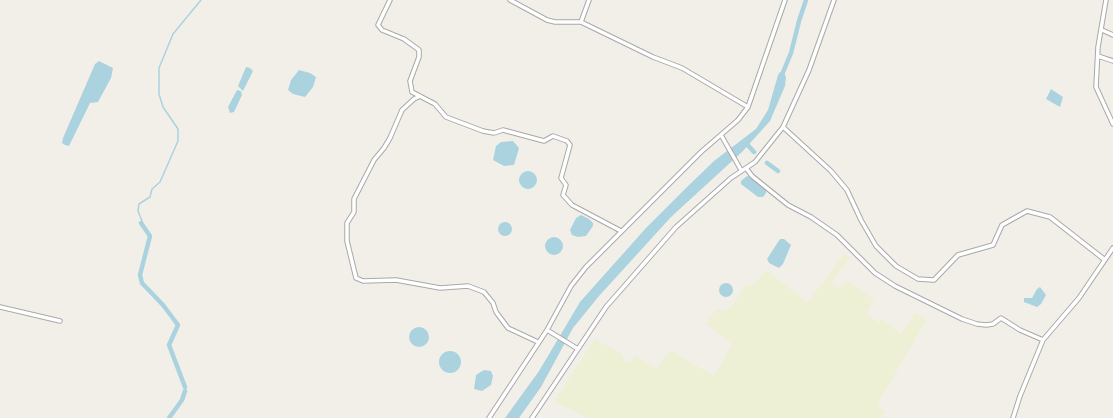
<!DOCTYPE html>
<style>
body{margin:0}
canvas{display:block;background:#f2efe9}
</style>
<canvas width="1113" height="418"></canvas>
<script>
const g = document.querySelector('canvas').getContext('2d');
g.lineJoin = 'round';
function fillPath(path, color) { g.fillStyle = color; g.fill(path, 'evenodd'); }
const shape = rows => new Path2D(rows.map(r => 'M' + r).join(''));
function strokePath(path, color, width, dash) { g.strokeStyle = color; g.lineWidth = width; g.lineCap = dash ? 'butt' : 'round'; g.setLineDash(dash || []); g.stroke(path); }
const farmland = shape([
 [844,254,850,257,832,282,839,288,847,280,874,299,867,313,879,323,882,319,901,334,915,313,927,319,877,405,885,412,881,418,587,418,554,401,595,339,622,354,623,358,630,363,635,355,657,368,670,350,714,376,732,344,706,324,716,309,725,312,732,305,746,285,753,285,766,270,808,302]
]);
const water = shape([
 [99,61,113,68,111,78,98,102,90,103,69,146,65,145,62,143,63,138,95,64],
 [246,67,250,68,253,71,243,91,238,86],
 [299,70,310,73,316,77,313,87,305,97,293,94,288,90,291,80],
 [780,72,784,73,786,77,785,86,770,121,742,152,671,217,599,296,573,328,541,387,519,418,505,418,539,371,580,302,646,228,686,188,714,161,756,129,768,110,778,75],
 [1051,89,1063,97,1060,107,1046,99],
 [237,90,241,91,242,95,234,112,230,113,228,107],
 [513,141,519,148,514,165,504,166,493,160,496,146,501,142],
 '519 180a9 9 0 1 1 18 0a9 9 0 1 1-18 0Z',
 [747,176,751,177,766,189,766,193,763,197,758,197,741,184,741,181],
 [581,215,589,219,593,223,593,226,586,236,578,237,572,235,570,230,576,218],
 '498 229a7 7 0 1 1 14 0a7 7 0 1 1-14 0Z',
 '545 246a9 9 0 1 1 18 0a9 9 0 1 1-18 0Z',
 [780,239,784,239,791,245,783,264,779,268,769,263,767,259],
 '719 290a7 7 0 1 1 14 0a7 7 0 1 1-14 0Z',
 [1040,287,1046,295,1041,304,1037,307,1024,302,1024,298,1032,298,1037,289],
 '409 337a10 10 0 1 1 20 0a10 10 0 1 1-20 0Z',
 '439 362a11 11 0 1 1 22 0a11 11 0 1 1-22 0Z',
 [484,370,491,371,493,376,491,385,482,391,474,389,476,375]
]);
const stream = shape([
 [144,226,138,211,139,204,150,197,152,189,160,182,178,141,178,129,163,107,159,94,159,68,173,34,201,0]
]);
const canal = shape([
 [781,77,791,53,799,21,806,0],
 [745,142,754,152],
 [767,163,778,171],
 [141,223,150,236,140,275,142,283,163,305,178,325,169,345,185,387],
 [169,418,182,400,185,391]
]);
const minor = shape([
 [390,0,378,25,382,30,404,39,419,50,419,57,410,81,412,92,435,104,446,117,483,131,494,133,503,130,544,141,553,136,567,141,570,145,561,178,566,185,563,195,572,205,621,231],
 [510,0,547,20,555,22,581,22,653,57,682,68,748,107],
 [1106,0,1098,47,1096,87,1113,124],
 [581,22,589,0],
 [1102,30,1113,35],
 [1098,56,1113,61],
 [420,96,414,99,402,110,390,138,384,148,374,160,354,199,354,212,347,223,347,241,356,278,363,281,396,280,440,288,468,286,484,292,493,303,496,312,508,328,538,342],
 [783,127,831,171,847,190,861,220,876,246,896,266,918,279,934,280,958,255,993,245,1002,225,1027,211,1050,217,1105,260],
 [721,135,741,170],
 [746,168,752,176,788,205,811,217,837,235,875,273,895,286,962,319,977,324,986,325,993,324,1001,318,1020,330,1043,340],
 [0,307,60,321],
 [547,330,578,349],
 [489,418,547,330,571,286,586,267,701,152,738,120,748,107,785,0],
 [532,418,606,307,676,227,731,178,755,162,783,127,809,70,834,0],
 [1013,418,1020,396,1043,340,1079,298,1113,248]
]);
fillPath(farmland, '#eef0d5');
fillPath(water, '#aad3df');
strokePath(stream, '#aad3df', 1.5);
strokePath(canal, '#aad3df', 4.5);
strokePath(minor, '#a9a9a9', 5.5);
strokePath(minor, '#fff', 3.5);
</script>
